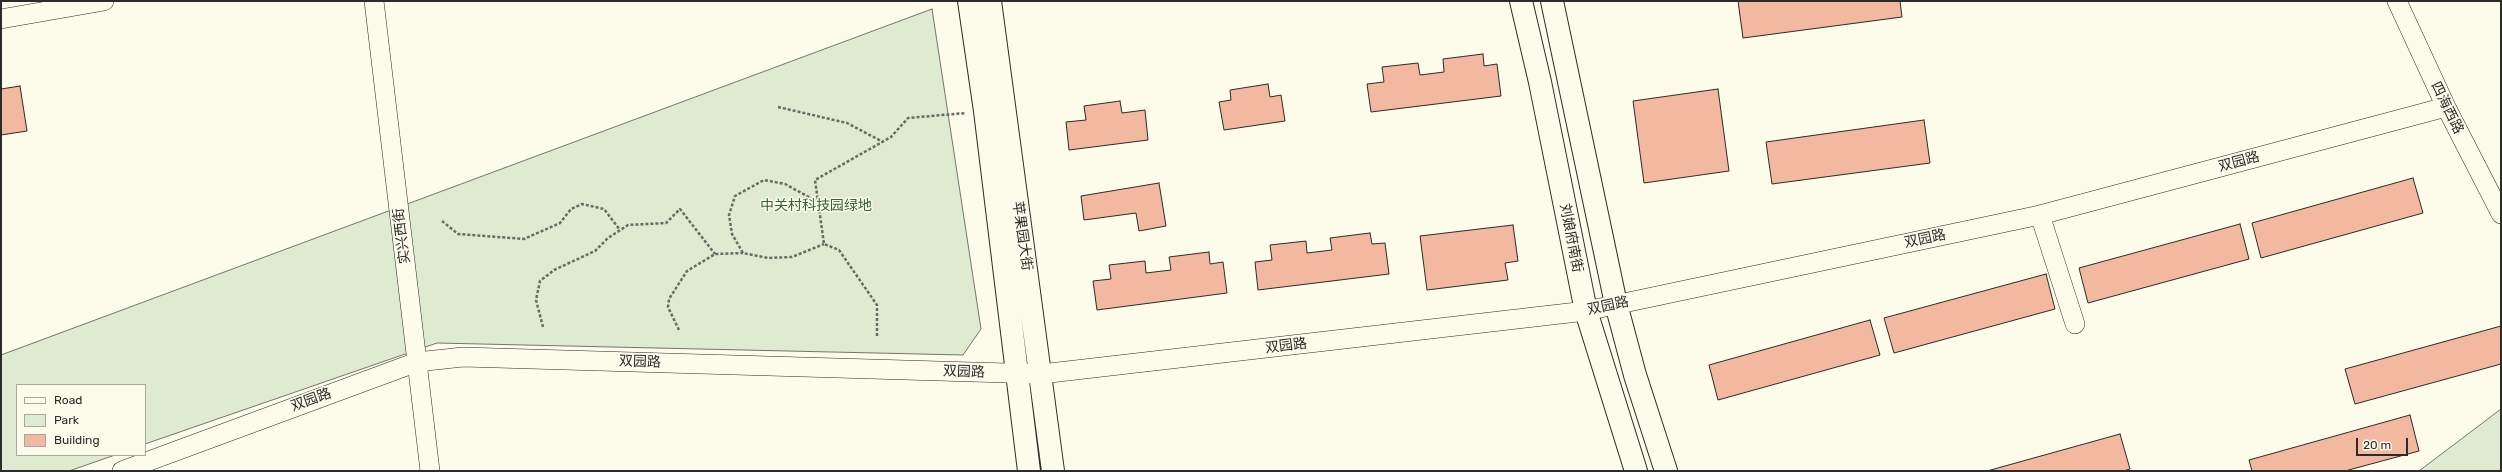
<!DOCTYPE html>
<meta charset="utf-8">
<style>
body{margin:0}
#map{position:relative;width:2502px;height:472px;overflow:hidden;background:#fdfbea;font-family:Rubik,sans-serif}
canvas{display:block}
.frame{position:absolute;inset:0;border:2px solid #2b2b2b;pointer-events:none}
.legend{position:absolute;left:16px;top:384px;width:130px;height:72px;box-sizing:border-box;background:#fdfbea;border:1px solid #a9a89e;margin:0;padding:5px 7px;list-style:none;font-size:12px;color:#2b2b2b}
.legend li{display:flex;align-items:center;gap:8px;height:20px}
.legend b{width:20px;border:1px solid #a9a89e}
.scale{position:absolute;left:2356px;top:438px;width:52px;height:18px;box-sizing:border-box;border:2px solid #2b2b2b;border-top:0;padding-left:5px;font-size:12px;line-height:14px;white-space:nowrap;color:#2b2b2b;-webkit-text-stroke:3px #fdfbea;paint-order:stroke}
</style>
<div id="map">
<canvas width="2502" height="472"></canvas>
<div class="frame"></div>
<ul class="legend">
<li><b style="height:5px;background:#fdfbea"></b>Road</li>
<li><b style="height:11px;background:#deebd1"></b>Park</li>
<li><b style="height:11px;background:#f2b8a0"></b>Building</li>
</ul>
<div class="scale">20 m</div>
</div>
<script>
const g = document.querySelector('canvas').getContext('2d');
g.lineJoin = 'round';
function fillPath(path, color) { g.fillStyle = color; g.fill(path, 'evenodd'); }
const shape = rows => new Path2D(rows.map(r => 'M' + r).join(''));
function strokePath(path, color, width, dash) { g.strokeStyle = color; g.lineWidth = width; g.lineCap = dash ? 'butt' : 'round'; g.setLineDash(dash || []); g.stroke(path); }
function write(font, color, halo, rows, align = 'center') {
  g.font = font + ' Rubik,"Noto Sans SC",sans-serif'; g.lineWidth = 3; g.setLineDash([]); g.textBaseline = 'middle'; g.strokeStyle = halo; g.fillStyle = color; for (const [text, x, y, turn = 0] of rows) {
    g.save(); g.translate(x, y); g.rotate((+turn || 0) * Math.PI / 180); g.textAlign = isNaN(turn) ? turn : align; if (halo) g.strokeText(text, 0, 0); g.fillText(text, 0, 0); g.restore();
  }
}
const green = shape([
 [932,9,981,329,963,355,437,343,145,444,145,385,17,385,17,455,115,455,69,471,1,471,1,355,932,9],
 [2501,409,2501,471,2419,471,2501,409]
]);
const building = shape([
 [1738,1,1900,1,1902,17,1743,38,1738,1],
 [1483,54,1484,66,1497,64,1501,96,1371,112,1367,84,1384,82,1382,67,1418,63,1420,75,1444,72,1443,59,1483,54],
 [1268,84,1270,97,1281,95,1285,121,1224,130,1219,102,1231,100,1230,90,1268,84],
 [20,86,27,131,1,135,1,89,20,86],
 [1718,89,1729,171,1644,183,1633,101,1718,89],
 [1120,101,1122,113,1145,110,1148,140,1069,150,1066,122,1086,120,1084,106,1120,101],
 [1924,120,1930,163,1772,184,1766,142,1924,120],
 [2413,178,2423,213,2261,258,2252,223,2413,178],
 [1159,183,1166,226,1139,231,1136,213,1084,220,1081,196,1159,183],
 [2240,224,2249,259,2088,303,2079,268,2240,224],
 [1513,225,1518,261,1505,263,1508,280,1427,290,1420,236,1513,225],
 [1370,233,1372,244,1385,243,1389,274,1258,290,1255,262,1272,260,1270,245,1306,241,1307,253,1332,250,1330,238,1370,233],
 [1209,252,1210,264,1223,262,1227,293,1097,310,1093,281,1111,279,1109,265,1145,261,1146,273,1171,270,1169,257,1209,252],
 [2046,274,2055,309,1894,353,1884,318,2046,274],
 [1870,320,1880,355,1718,400,1709,365,1870,320],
 [2501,326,2501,364,2355,404,2345,369,2501,326],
 [2410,415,2419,451,2345,471,2252,471,2249,460,2410,415],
 [2120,434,2130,469,2123,471,1987,471,2120,434]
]);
const path = shape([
 [778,107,847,123,883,142],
 [818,202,785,184,764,180,735,196,729,215,732,234,743,253,768,258,792,257,824,244],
 [442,221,458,234,524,239,560,223,571,209,582,204,604,209,620,230],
 [543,327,536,300,540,281,554,270,595,251,608,238,628,225,666,223,680,209,715,254],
 [679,330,668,307,669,299,687,271,715,254,743,253],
 [877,336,877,305,839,250,824,244,815,180,891,137,908,118,966,113]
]);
const minor = shape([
 [374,1,430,471],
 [2397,1,2446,107,2501,214],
 [1,19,104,1],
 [2040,215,2075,324],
 [122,471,417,362,463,357,1041,374,1586,311,2040,215,2446,107]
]);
const major = shape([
 [969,1,985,111,1029,471],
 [990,1,1053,471],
 [1521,1,1540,82,1586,311,1636,471],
 [1552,1,1616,304,1635,375,1666,471]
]);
const streetNames = [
 ["四海西路",2447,108,64],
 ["双园路",2239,162,-15],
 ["实兴西街",402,236,-97],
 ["苹果园大街",1022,236,82],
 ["刘娘府南街",1571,238,79],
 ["双园路",1925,239,-12],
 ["双园路",1608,306,-12],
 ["双园路",1286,346,-7],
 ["双园路",640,362,2],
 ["双园路",964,372,2],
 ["双园路",311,400,-20]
];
const parkNames = [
 ["中关村科技园绿地",816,206]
];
fillPath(green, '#deebd1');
strokePath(green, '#74746e', 1);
fillPath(building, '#f2b8a0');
strokePath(building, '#2b2b2b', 1);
strokePath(minor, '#2b2b2b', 20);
strokePath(major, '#2b2b2b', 24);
strokePath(path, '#6a6964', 2.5, [3, 2]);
strokePath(minor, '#fdfbea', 19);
strokePath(major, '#fdfbea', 22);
write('14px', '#2b2b2b', '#fdfbea', streetNames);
write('14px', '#34623c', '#fdfbea', parkNames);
</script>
